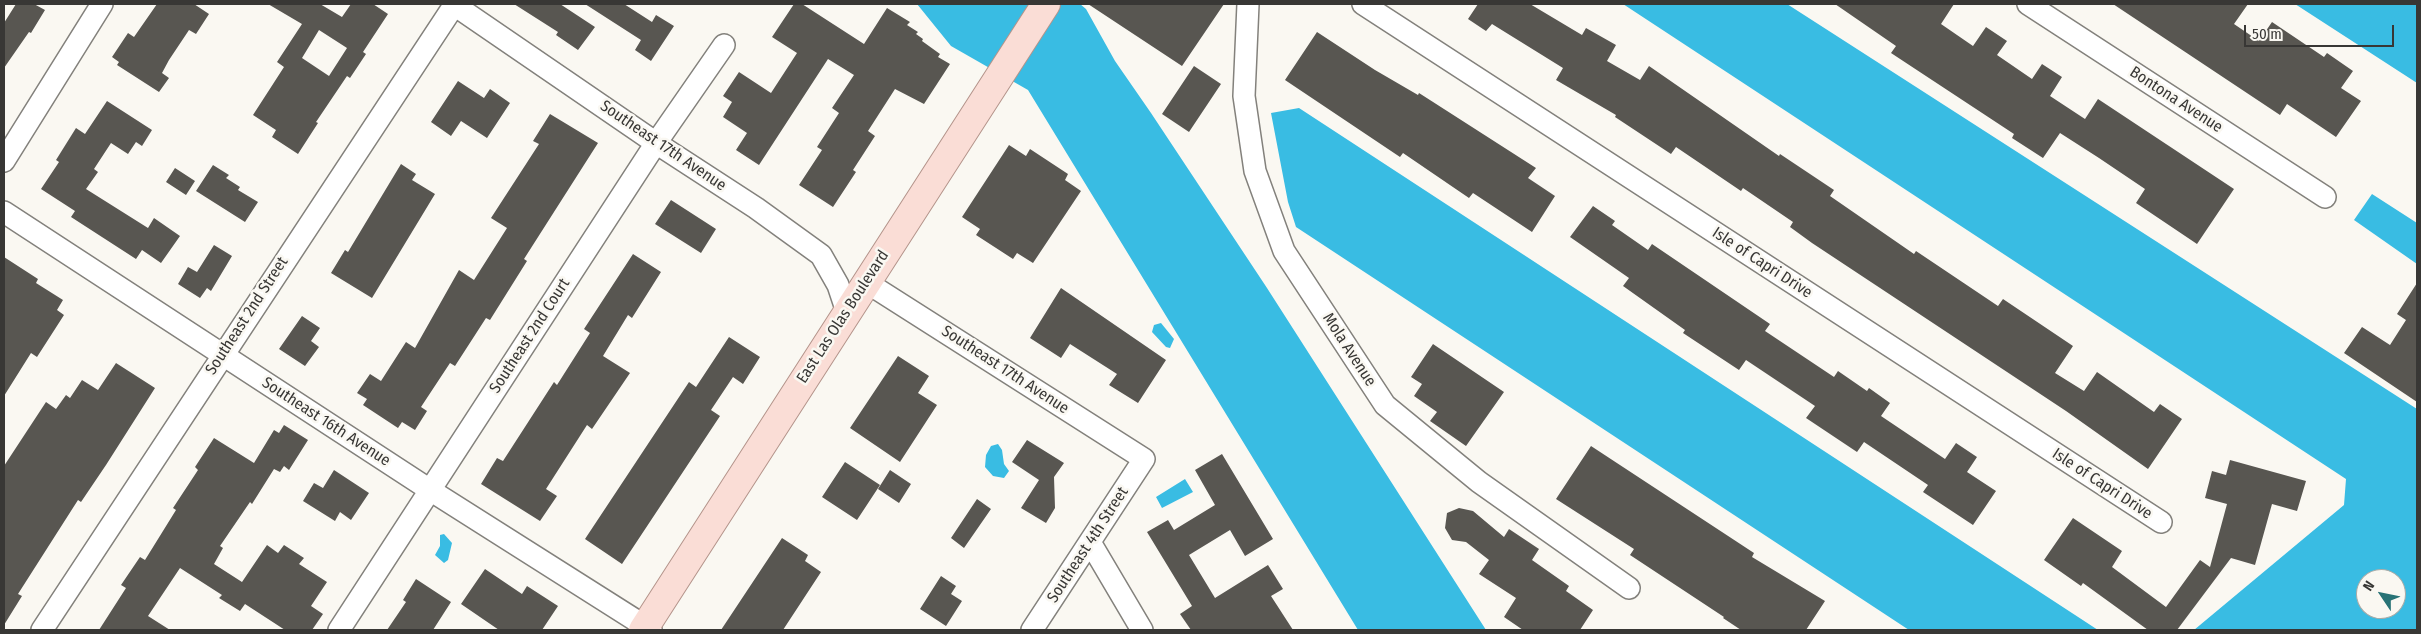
<!DOCTYPE html>
<style>
body{margin:0}
#map{position:relative;width:2421px;height:634px;overflow:hidden;background:#faf8f2;font-family:"Fira Sans Condensed",sans-serif}
canvas{display:block}
.frame{position:absolute;inset:0;border:5px solid #383735;pointer-events:none}
.north{position:absolute;left:2356px;top:569px;width:50px;height:50px;box-sizing:border-box;background:#faf8f2;border:1px solid #acaba6;border-radius:50%;rotate:304deg;font-size:14px;font-weight:700;line-height:20px;text-align:center;color:#383735}
.north::after{content:'';display:block;margin:auto;width:18px;height:22px;background:#287376;clip-path:polygon(50% 0,100% 100%,50% 72%,0 100%)}
.scale{position:absolute;left:2244px;top:25px;width:150px;height:22px;box-sizing:border-box;border:2px solid #383735;border-top:0;padding-left:6px;font-size:15px;line-height:18px;white-space:nowrap;color:#383735;-webkit-text-stroke:4px #faf8f2;paint-order:stroke}
</style>
<div id="map">
<canvas width="2421" height="634"></canvas>
<div class="frame"></div>
<div class="north">N</div>
<div class="scale">50 m</div>
</div>
<script>
const g = document.querySelector('canvas').getContext('2d');
g.lineJoin = 'round';
function fillPath(path, color) { g.fillStyle = color; g.fill(path, 'evenodd'); }
const shape = rows => new Path2D(rows.map(r => 'M' + r).join(''));
function strokePath(path, color, width, dash) { g.strokeStyle = color; g.lineWidth = width; g.lineCap = dash ? 'butt' : 'round'; g.setLineDash(dash || []); g.stroke(path); }
function write(font, color, halo, rows, align = 'center') {
  g.font = font + ' "Fira Sans Condensed",sans-serif'; g.lineWidth = 5; g.setLineDash([]); g.textBaseline = 'middle'; g.strokeStyle = halo; g.fillStyle = color; for (const [text, x, y, turn = 0] of rows) {
    g.save(); g.translate(x, y); g.rotate((+turn || 0) * Math.PI / 180); g.textAlign = isNaN(turn) ? turn : align; if (halo) g.strokeText(text, 0, 0); g.fillText(text, 0, 0); g.restore();
  }
}
const water = shape([
 [917,4,1080,4,1086,9,1115,61,1151,113,1267,288,1486,630,1358,630,1028,90,951,46],
 [1623,4,1787,4,2417,409,2417,630,2194,630,2344,505,2346,479],
 [2366,579,2396,579,2396,609,2366,609],
 [2295,4,2417,4,2417,83],
 [1299,108,2098,630,1909,630,1296,227,1288,202,1271,113],
 [2372,194,2417,223,2417,264,2354,220],
 [1161,323,1174,339,1170,348,1166,347,1152,332,1154,325],
 [998,444,1002,450,1004,464,1009,471,1004,478,993,476,985,467,986,455,991,446],
 [1185,479,1193,492,1162,508,1156,497],
 [444,534,452,543,448,560,444,563,435,555,440,546,440,535]
]);
const building = shape([
 [16,4,34,4,45,10,31,33,29,32,4,68,4,23],
 [157,4,194,4,209,14,196,34,189,30,169,60,162,73,169,78,159,92,117,65,119,62,112,57,128,33,134,37],
 [268,4,320,4,342,17,351,4,373,4,388,14,363,52,366,54,350,78,347,76,316,122,318,123,298,154,272,137,276,130,253,115,284,67,277,62,302,24],
 [319,30,347,48,329,76,302,58],
 [514,4,560,4,595,27,578,50,556,35,558,32],
 [585,4,624,4,652,22,656,15,674,26,651,61,635,50,641,40],
 [794,4,802,4,864,44,887,8,910,22,907,25,918,32,916,34,923,39,922,41,940,54,938,57,950,64,924,104,895,89,868,131,875,136,853,170,856,172,833,207,799,185,822,150,817,147,839,113,832,108,854,75,828,59,759,165,736,150,747,133,723,117,732,102,723,96,739,72,771,93,797,53,772,37],
 [1088,4,1224,4,1182,66],
 [1478,4,1530,4,1582,35,1586,28,1616,45,1607,61,1640,80,1649,66,1779,156,1780,154,1834,190,1830,196,1914,254,1916,251,1998,306,2003,299,2073,346,2055,373,2084,391,2097,372,2154,412,2160,404,2182,419,2148,469,2066,411,1812,243,1790,227,1793,222,1743,188,1741,191,1676,147,1671,154,1615,117,1616,115,1556,80,1563,68,1492,24,1486,31,1468,19],
 [1835,4,1954,4,1941,24,1973,46,1986,27,2007,41,1997,55,2032,79,2042,64,2062,77,2050,96,2085,119,2098,99,2234,189,2197,244,2136,203,2145,189,2099,158,2060,133,2043,158,2012,138,2014,134,1891,53,1896,46],
 [2113,4,2248,4,2234,24,2259,41,2272,22,2324,57,2327,53,2353,71,2341,88,2361,101,2336,137,2287,104,2280,115],
 [1317,32,1375,70,1418,95,1419,93,1536,168,1528,178,1555,196,1532,232,1473,193,1469,198,1403,153,1400,157,1285,80],
 [1194,66,1221,84,1189,132,1162,114],
 [458,81,484,98,490,89,510,103,487,138,461,121,451,136,431,122],
 [107,101,152,130,142,146,136,142,128,154,111,143,94,169,98,172,86,189,148,228,154,218,180,236,161,263,142,250,136,259,71,217,75,211,41,189,59,162,56,160,76,128,85,134],
 [550,114,598,143,524,259,527,261,490,320,486,318,455,366,450,363,421,407,427,411,415,430,402,422,398,428,363,405,367,399,357,393,370,374,381,381,406,342,415,348,459,270,474,280,507,228,491,218,539,144,533,141],
 [1009,145,1026,156,1030,149,1068,174,1065,180,1081,191,1033,263,1017,253,1013,259,976,235,980,229,962,217],
 [401,164,416,174,412,180,435,194,372,298,331,273,345,250,348,252],
 [213,165,229,175,226,178,240,187,238,190,258,202,245,222,196,191],
 [175,168,195,181,186,195,166,182],
 [671,200,716,229,701,253,655,224],
 [1593,206,1615,221,1612,225,1648,250,1652,244,1770,324,1765,331,1834,377,1838,371,1867,391,1869,388,1890,403,1881,416,1945,459,1956,443,1977,457,1967,472,1996,491,1973,525,1923,492,1928,485,1864,442,1857,452,1806,418,1815,406,1746,360,1739,370,1683,333,1685,330,1623,286,1629,278,1570,237],
 [214,245,232,256,211,291,207,288,200,298,178,284,188,267,197,272],
 [633,254,661,272,632,318,628,315,603,356,630,373,592,429,587,425,546,489,557,496,540,521,481,484,497,458,503,461,554,382,557,385,590,333,584,329],
 [4,257,38,279,36,283,63,300,57,310,64,315,37,357,31,353,4,396],
 [2417,283,2417,402,2344,353,2362,327,2390,345,2406,320,2397,314],
 [1061,288,1166,360,1138,403,1109,385,1117,374,1070,344,1061,358,1030,338],
 [302,316,320,328,311,341,319,347,305,366,279,349],
 [729,337,760,357,743,384,733,377,711,410,720,416,622,564,585,539,689,382,696,387],
 [1433,344,1504,392,1466,446,1430,421,1437,412,1414,396,1422,384,1411,377],
 [898,356,929,376,918,393,937,405,900,462,850,428],
 [116,363,155,388,106,465,81,502,78,500,55,536,18,594,22,596,4,625,4,466,46,402,56,409,66,395,70,398,82,380,98,390],
 [284,425,308,440,289,470,284,466,280,472,274,469,252,504,250,502,220,546,223,548,214,564,242,582,267,545,278,553,284,545,304,558,299,564,327,582,311,606,323,614,312,630,285,630,245,604,240,611,219,598,222,595,180,568,148,616,170,630,99,630,126,588,121,585,140,557,145,560,176,510,173,508,198,470,195,467,214,438,254,463,274,430,279,433],
 [1027,440,1064,463,1054,477,1055,508,1046,523,1021,508,1039,480,1012,462],
 [1591,446,1754,553,1752,557,1825,601,1806,630,1741,630,1723,618,1724,617,1630,555,1634,549,1556,499],
 [1222,454,1273,539,1245,556,1230,530,1189,555,1215,598,1268,565,1283,589,1271,596,1293,630,1191,630,1180,614,1192,606,1147,532,1168,520,1174,530,1215,505,1195,470],
 [2230,460,2306,481,2297,511,2272,504,2255,565,2231,558,2177,630,2148,630,2083,583,2081,586,2044,560,2073,518,2122,551,2112,567,2166,607,2200,560,2210,567,2227,504,2205,498,2212,471,2226,475],
 [845,462,880,485,857,520,822,497],
 [334,470,369,493,351,520,340,512,335,521,303,501,314,483,323,488],
 [890,470,911,484,899,503,878,489],
 [977,499,991,509,964,548,951,538],
 [1459,508,1473,511,1504,537,1509,529,1539,549,1532,560,1569,586,1566,591,1593,610,1580,630,1523,630,1504,617,1516,598,1479,574,1489,560,1466,542,1452,540,1445,528,1447,513],
 [782,538,808,555,805,561,821,572,783,630,721,630],
 [485,569,522,594,527,586,558,606,542,630,499,630,461,604],
 [941,576,956,586,951,594,962,601,946,626,920,609],
 [416,579,451,602,433,630,387,630,406,602,403,600]
]);
const street = shape([
 [453,4,656,143,756,208,821,255,838,285,847,312],
 [1248,4,1244,96,1255,171,1284,251,1385,405,1479,482,1629,588],
 [1363,4,2161,522],
 [2028,4,2325,197],
 [4,161,102,4],
 [4,212,430,490,651,630],
 [866,282,1144,459,1032,630],
 [1090,542,1142,630],
 [42,630,455,4],
 [339,630,656,143,724,45]
]);
const primary = shape([
 [643,630,1046,4]
]);
const streetNames = [
 ["Bontona Avenue",2176,100,33],
 ["Southeast 17th Avenue",663,146,34],
 ["Isle of Capri Drive",1762,263,33],
 ["Southeast 2nd Street",247,316,-57],
 ["East Las Olas Boulevard",843,317,-57],
 ["Southeast 2nd Court",530,336,-57],
 ["Mola Avenue",1349,350,57],
 ["Southeast 17th Avenue",1005,370,33],
 ["Southeast 16th Avenue",326,422,33],
 ["Isle of Capri Drive",2102,484,33],
 ["Southeast 4th Street",1088,545,-57]
];
fillPath(water, '#39bce3');
fillPath(building, '#585651');
strokePath(street, '#83817c', 24);
strokePath(primary, '#b4948b', 30);
strokePath(street, '#fff', 21);
strokePath(primary, '#faddd6', 28);
write('16px', '#383735', '#faf8f2', streetNames);
</script>
